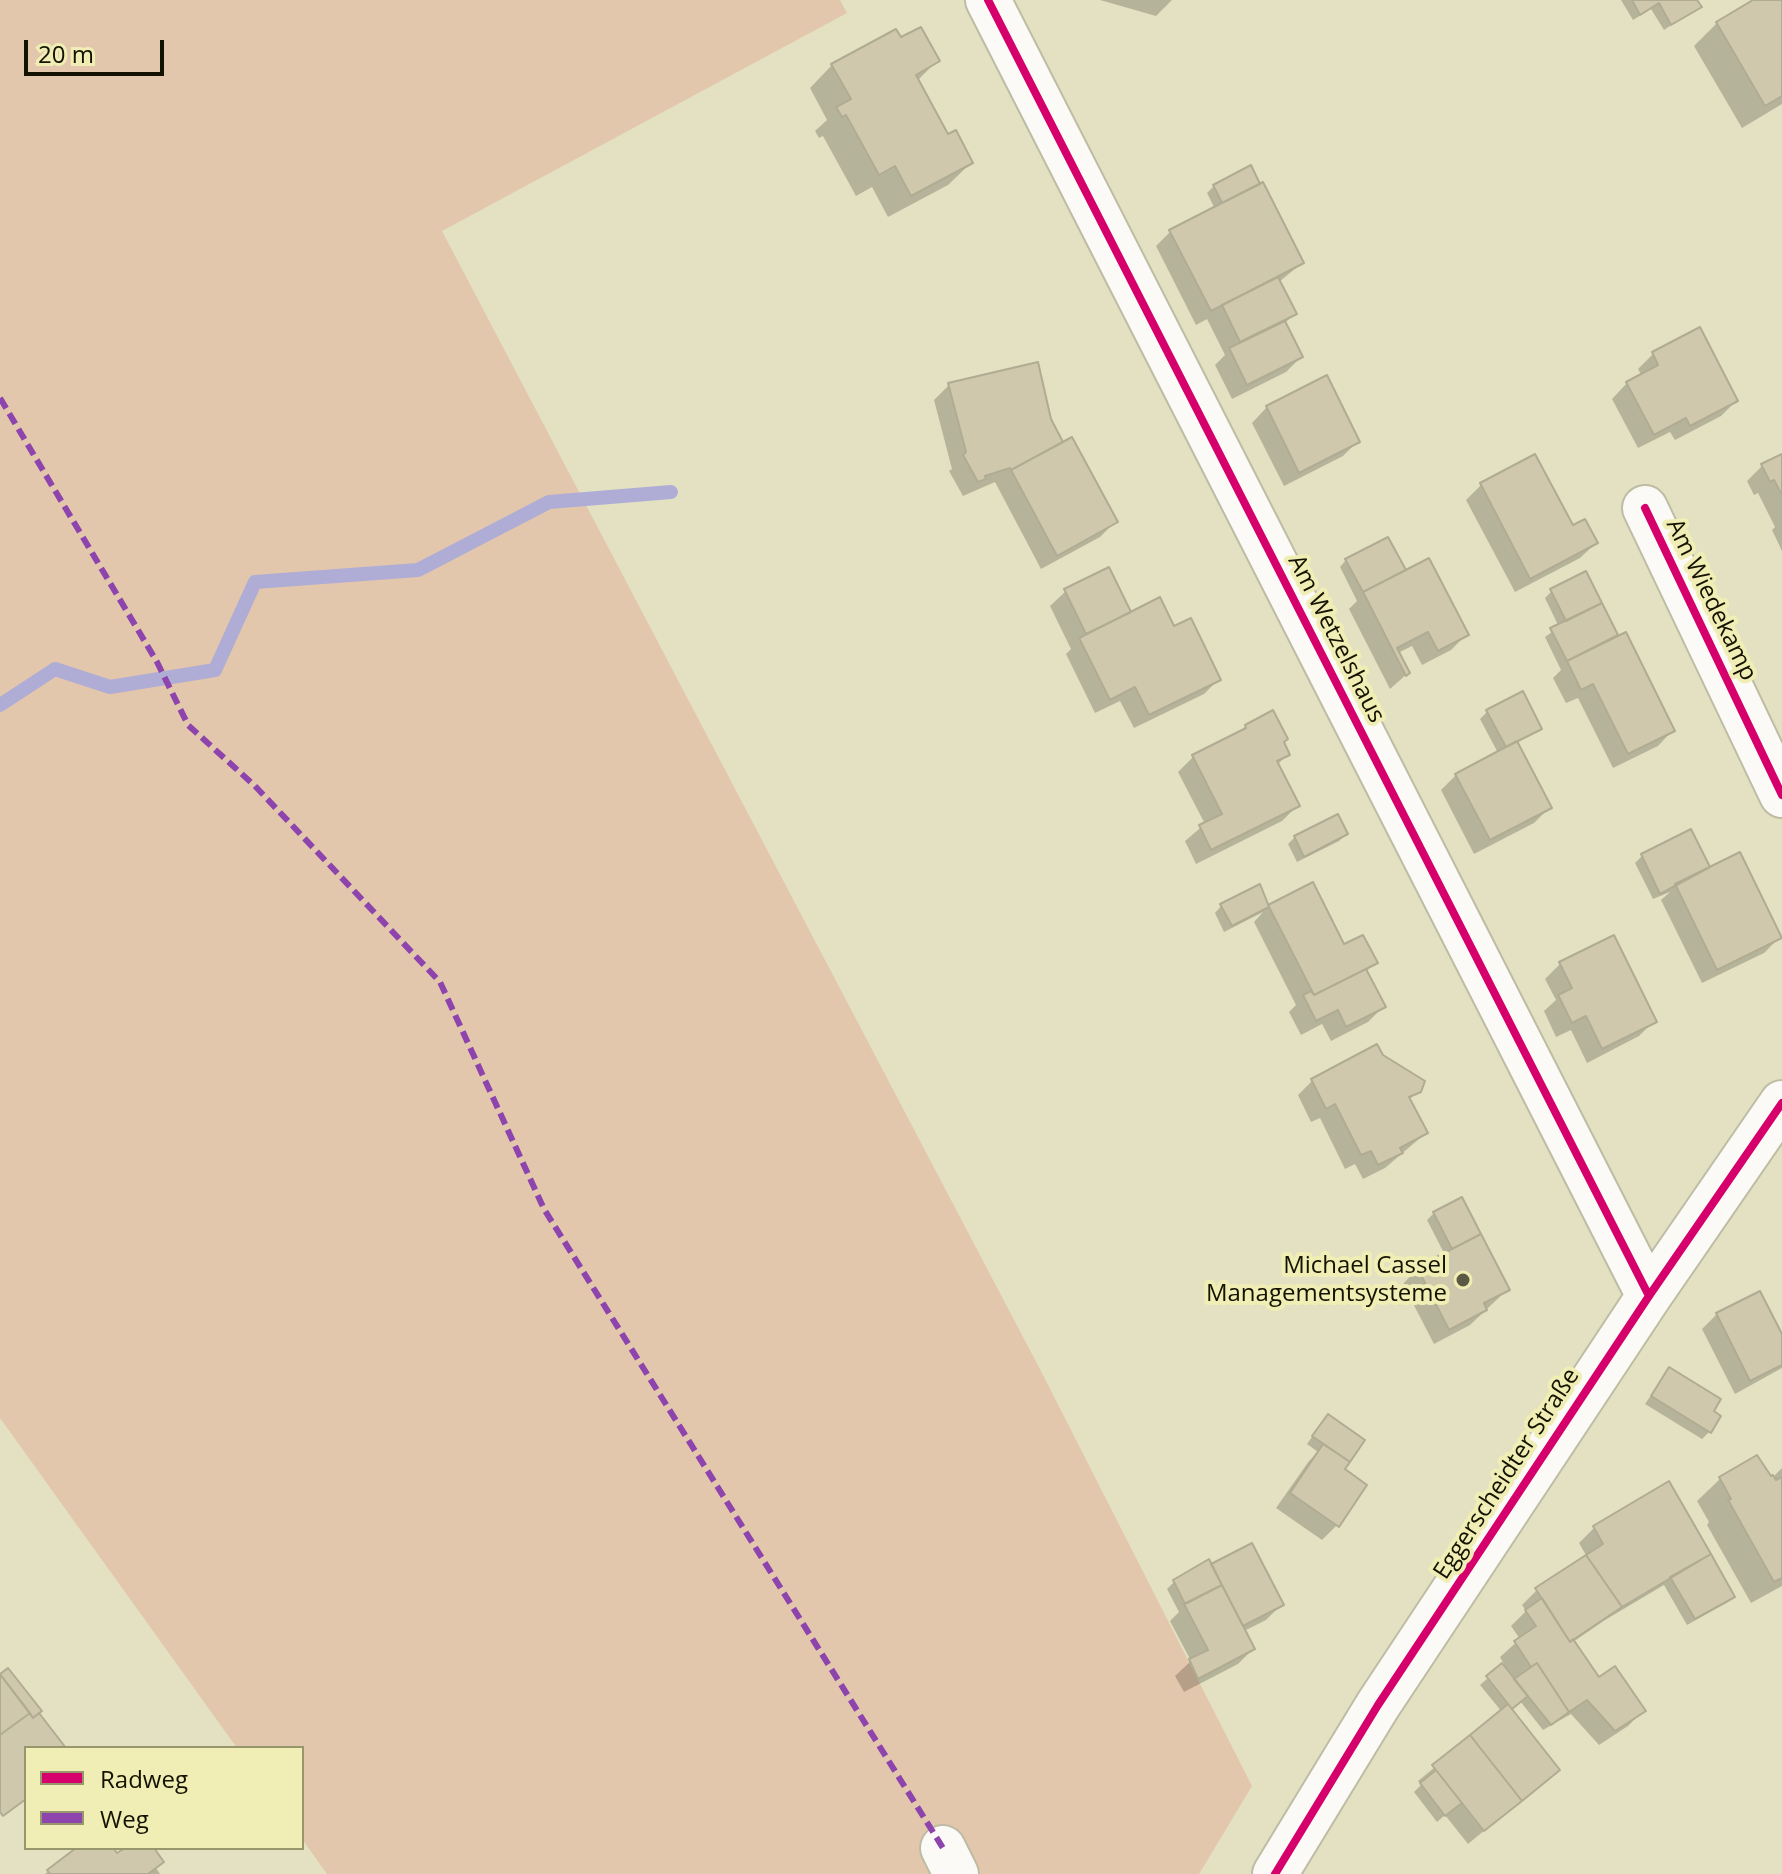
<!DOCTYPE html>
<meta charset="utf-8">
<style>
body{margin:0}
#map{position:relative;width:1782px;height:1874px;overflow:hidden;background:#e3e1c2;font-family:"Open Sans",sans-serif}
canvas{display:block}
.legend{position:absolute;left:24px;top:1746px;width:280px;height:104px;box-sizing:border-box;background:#f0eeb5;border:2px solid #98966d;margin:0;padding:10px 14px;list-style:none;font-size:24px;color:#141201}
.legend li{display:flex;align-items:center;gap:16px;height:40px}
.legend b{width:40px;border:2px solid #98966d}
.scale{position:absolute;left:24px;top:40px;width:140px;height:36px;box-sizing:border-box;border:4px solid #141201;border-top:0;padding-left:10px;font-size:24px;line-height:28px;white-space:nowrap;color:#141201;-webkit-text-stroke:6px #f0eeb5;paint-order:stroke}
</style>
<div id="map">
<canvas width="1782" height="1874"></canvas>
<ul class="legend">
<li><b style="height:10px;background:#d6006c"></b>Radweg</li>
<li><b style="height:10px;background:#8e44ad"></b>Weg</li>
</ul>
<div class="scale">20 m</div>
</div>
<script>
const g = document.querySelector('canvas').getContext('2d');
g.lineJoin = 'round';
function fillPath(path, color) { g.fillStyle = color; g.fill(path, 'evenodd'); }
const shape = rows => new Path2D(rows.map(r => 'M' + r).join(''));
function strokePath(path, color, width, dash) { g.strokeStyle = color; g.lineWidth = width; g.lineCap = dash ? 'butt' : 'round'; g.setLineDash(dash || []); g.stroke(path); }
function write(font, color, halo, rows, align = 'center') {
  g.font = font + ' "Open Sans",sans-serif'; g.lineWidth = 8; g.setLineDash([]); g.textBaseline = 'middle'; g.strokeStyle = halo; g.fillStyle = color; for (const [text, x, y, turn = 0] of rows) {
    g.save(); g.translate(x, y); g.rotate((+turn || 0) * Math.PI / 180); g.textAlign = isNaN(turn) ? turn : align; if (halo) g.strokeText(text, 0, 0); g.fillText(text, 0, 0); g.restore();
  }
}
const green = shape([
 [0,0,840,0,847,13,442,231,1043,1375,1252,1786,1199,1874,327,1874,302,1839,302,1748,237,1748,0,1418]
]);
const shadow = shape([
 [1100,0,1172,0,1156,16],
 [1621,0,1695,0,1699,7,1664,30,1651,9,1633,20],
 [1757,0,1782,0,1782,104,1742,128,1694,46,1717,23],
 [900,39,937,61,917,81,947,137,971,163,948,185,888,217,872,187,856,196,823,136,819,138,815,131,827,120,810,88,832,65],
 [1214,186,1302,263,1279,282,1294,314,1284,324,1301,357,1286,372,1232,399,1215,365,1225,355,1207,319,1196,325,1156,246,1171,231,1215,209,1207,193],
 [1653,354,1736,401,1721,416,1675,440,1670,432,1638,448,1612,399,1627,383,1642,376,1638,369],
 [949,385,1049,420,1062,444,1115,522,1100,537,1041,569,995,482,963,496,949,471,952,469,934,400],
 [1267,407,1358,441,1343,456,1284,486,1252,423],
 [1782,456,1782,551,1772,530,1775,527,1758,493,1754,495,1747,481,1762,466],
 [1481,485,1572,528,1596,543,1580,558,1515,592,1466,500],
 [1346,560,1405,573,1466,635,1451,650,1422,665,1412,646,1398,653,1408,673,1390,689,1349,609,1357,601,1340,567],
 [1585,574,1617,638,1673,730,1658,746,1613,768,1578,698,1566,703,1553,678,1561,670,1545,637,1559,627,1545,598,1552,591],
 [1066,591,1173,629,1219,679,1204,694,1134,728,1120,701,1095,713,1066,654,1071,649,1050,606],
 [1487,712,1540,728,1516,743,1549,808,1534,823,1474,854,1441,790,1456,775,1498,753,1480,719],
 [1246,726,1282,743,1288,754,1277,765,1297,806,1282,821,1196,864,1185,841,1205,824,1178,772,1193,757,1238,734],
 [1346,834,1339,841,1297,862,1288,844,1295,837],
 [1642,856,1707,866,1779,938,1764,953,1702,983,1661,900,1670,892,1653,899,1635,863],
 [1312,885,1343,947,1375,962,1366,972,1383,1007,1368,1022,1331,1041,1322,1024,1301,1035,1289,1012,1296,1005,1254,922,1263,912,1224,932,1215,913,1222,905,1267,908],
 [1560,964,1654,1021,1639,1036,1587,1063,1571,1030,1556,1037,1544,1011,1556,1000,1545,979],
 [1381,1055,1419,1090,1409,1100,1426,1133,1385,1168,1363,1179,1355,1164,1345,1169,1320,1118,1311,1122,1298,1095,1313,1080],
 [1434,1213,1507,1290,1470,1325,1434,1344,1403,1284,1418,1268,1445,1255,1427,1220],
 [1717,1314,1782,1338,1782,1368,1735,1394,1702,1329],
 [1669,1369,1709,1432,1702,1439,1645,1404],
 [1321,1424,1362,1440,1342,1470,1337,1525,1322,1540,1276,1508,1309,1461,1318,1452,1307,1444],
 [1757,1457,1772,1478,1782,1468,1782,1586,1751,1603,1707,1525,1709,1522,1697,1501,1720,1479],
 [1594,1528,1733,1596,1726,1603,1687,1625,1664,1585,1605,1620,1573,1642,1598,1680,1643,1711,1628,1726,1599,1745,1571,1714,1543,1730,1520,1701,1510,1709,1557,1770,1468,1844,1445,1815,1437,1822,1414,1792,1421,1785,1418,1781,1502,1712,1480,1685,1504,1664,1500,1657,1520,1639,1511,1626,1526,1611,1522,1605,1537,1590,1587,1557,1579,1543],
 [1174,1582,1281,1605,1266,1620,1244,1631,1253,1649,1238,1664,1184,1692,1175,1676,1191,1661,1170,1621,1179,1612,1167,1589],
 [79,1848,111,1848,117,1856,128,1848,152,1848,156,1868,160,1874,45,1874]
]);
const stream = shape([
 [0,705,55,669,110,687,215,670,255,582,418,570,549,502,671,492]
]);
const building = shape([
 [1632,0,1697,0,1702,7,1671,25,1659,3,1640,15,1632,0],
 [1753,0,1782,0,1782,96,1765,106,1716,22,1753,0],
 [921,27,940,61,916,75,948,134,956,130,973,163,911,196,895,166,879,175,846,115,842,117,836,107,851,99,831,64,896,29,901,37,921,27],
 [1251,165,1260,184,1222,203,1213,185,1251,165],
 [1263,182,1304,263,1211,311,1169,230,1263,182],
 [1278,277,1297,314,1240,342,1222,305,1278,277],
 [1285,321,1303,357,1247,385,1229,348,1285,321],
 [1700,327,1738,401,1690,426,1686,418,1654,435,1626,382,1658,365,1652,352,1700,327],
 [1038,362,1051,419,1063,442,1011,470,1010,468,985,476,986,479,978,482,963,455,966,452,948,383,1038,362],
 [1327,375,1360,442,1299,473,1266,406,1327,375],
 [1072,437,1118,522,1057,556,1011,470,1072,437],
 [1535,454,1573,525,1585,519,1598,543,1530,579,1480,483,1535,454],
 [1782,454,1782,495,1774,480,1770,482,1761,464,1782,454],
 [1388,537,1406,570,1363,592,1345,559,1388,537],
 [1429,558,1469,635,1438,651,1428,632,1397,648,1410,673,1406,676,1363,592,1429,558],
 [1109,567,1131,612,1086,634,1064,589,1109,567],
 [1586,571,1602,603,1566,621,1550,589,1586,571],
 [1160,597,1174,626,1191,618,1221,680,1149,715,1135,687,1110,700,1079,638,1160,597],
 [1602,603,1618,635,1567,661,1550,628,1602,603],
 [1626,632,1675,731,1628,754,1593,684,1581,690,1567,661,1626,632],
 [1523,691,1542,729,1506,747,1486,710,1523,691],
 [1273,710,1288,739,1284,742,1290,755,1277,761,1300,806,1211,850,1199,825,1222,814,1192,755,1246,728,1245,725,1273,710],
 [1517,741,1552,808,1490,840,1455,774,1517,741],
 [1338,814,1348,834,1304,857,1294,836,1338,814],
 [1691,829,1710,867,1660,894,1641,854,1691,829],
 [1740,852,1782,938,1717,970,1675,884,1740,852],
 [1313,882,1344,944,1363,935,1378,963,1314,995,1268,905,1313,882],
 [1260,884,1270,909,1267,908,1232,926,1220,904,1260,884],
 [1614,935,1657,1022,1602,1049,1586,1016,1572,1023,1558,995,1572,988,1559,962,1614,935],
 [1366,969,1386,1007,1346,1027,1338,1010,1316,1021,1303,995,1311,991,1314,995,1366,969],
 [1377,1044,1383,1055,1425,1081,1421,1092,1409,1097,1428,1133,1400,1148,1403,1153,1378,1165,1371,1151,1361,1155,1335,1104,1326,1109,1311,1079,1377,1044],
 [1462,1197,1481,1234,1452,1249,1433,1212,1462,1197],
 [1481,1234,1510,1290,1484,1303,1487,1310,1449,1330,1417,1267,1481,1234],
 [1760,1291,1782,1334,1782,1365,1750,1381,1716,1313,1760,1291],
 [1669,1367,1721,1399,1714,1411,1721,1416,1711,1433,1651,1396,1669,1367],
 [1328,1414,1365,1440,1350,1462,1312,1436,1328,1414],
 [1323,1444,1350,1462,1345,1469,1367,1485,1339,1527,1290,1493,1323,1444],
 [1757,1455,1771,1476,1773,1475,1776,1480,1782,1477,1782,1578,1774,1582,1728,1500,1731,1499,1719,1477,1757,1455],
 [1669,1481,1711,1554,1622,1607,1586,1555,1603,1544,1593,1526,1669,1481],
 [1252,1543,1284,1605,1243,1626,1211,1564,1252,1543],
 [1711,1554,1735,1597,1695,1619,1670,1577,1711,1554],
 [1586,1555,1622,1607,1570,1642,1535,1588,1586,1555],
 [1209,1559,1222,1585,1185,1604,1173,1580,1209,1559],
 [1222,1585,1255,1649,1198,1679,1189,1659,1208,1650,1184,1604,1222,1585],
 [1542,1598,1570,1642,1573,1639,1599,1677,1615,1666,1646,1711,1615,1731,1587,1700,1569,1712,1537,1663,1531,1667,1514,1641,1536,1626,1525,1610,1542,1598],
 [1502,1663,1528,1696,1512,1709,1486,1676,1502,1663],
 [1537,1663,1569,1712,1551,1725,1514,1679,1537,1663],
 [8,1668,42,1711,33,1718,0,1674,8,1668],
 [0,1674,30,1713,0,1735,0,1674],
 [1508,1704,1560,1770,1522,1801,1470,1735,1508,1704],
 [30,1713,33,1718,39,1713,66,1748,26,1748,26,1799,3,1816,0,1812,0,1735,30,1713],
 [1470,1735,1522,1801,1484,1831,1432,1765,1470,1735],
 [1436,1770,1462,1803,1445,1816,1420,1783,1436,1770],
 [76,1848,113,1848,117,1853,125,1848,154,1848,164,1862,148,1874,50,1874,47,1870,76,1848]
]);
const minor = shape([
 [988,0,1649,1296],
 [1645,508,1782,795],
 [943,1848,956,1874],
 [1275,1874,1378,1705,1649,1296,1782,1103]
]);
const quiet = shape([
 [0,398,157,662,188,725,255,786,440,982,544,1209,943,1848]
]);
const cycleway = shape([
 [988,0,1649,1296],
 [1645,508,1782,795],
 [1275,1874,1378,1705,1649,1296,1782,1103]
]);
const markers = [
 [1463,1280,8,"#5c5a45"]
];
const streetNames = [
 ["Am Wiedekamp",1711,600,64],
 ["Am Wetzelshaus",1336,639,63],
 ["Eggerscheidter Straße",1507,1474,-57]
];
const poiNames = [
 ["Michael Cassel",1447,1266],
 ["Managementsysteme",1447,1294]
];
fillPath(green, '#e3c7ac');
fillPath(shadow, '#0003');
strokePath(stream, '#afacd5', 14);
fillPath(building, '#d0c8ac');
strokePath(building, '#b0ab93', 2);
strokePath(minor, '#bebca4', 48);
strokePath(minor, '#fbfaf6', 44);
strokePath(quiet, '#8e44ad', 6, [12, 6]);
strokePath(cycleway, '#d6006c', 8);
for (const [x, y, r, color] of markers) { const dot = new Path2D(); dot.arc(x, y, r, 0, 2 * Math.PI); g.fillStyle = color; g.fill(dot); strokePath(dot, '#f0eeb5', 3); }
write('24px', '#141201', '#f0eeb5', streetNames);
write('24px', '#141201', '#f0eeb5', poiNames, 'right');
</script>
